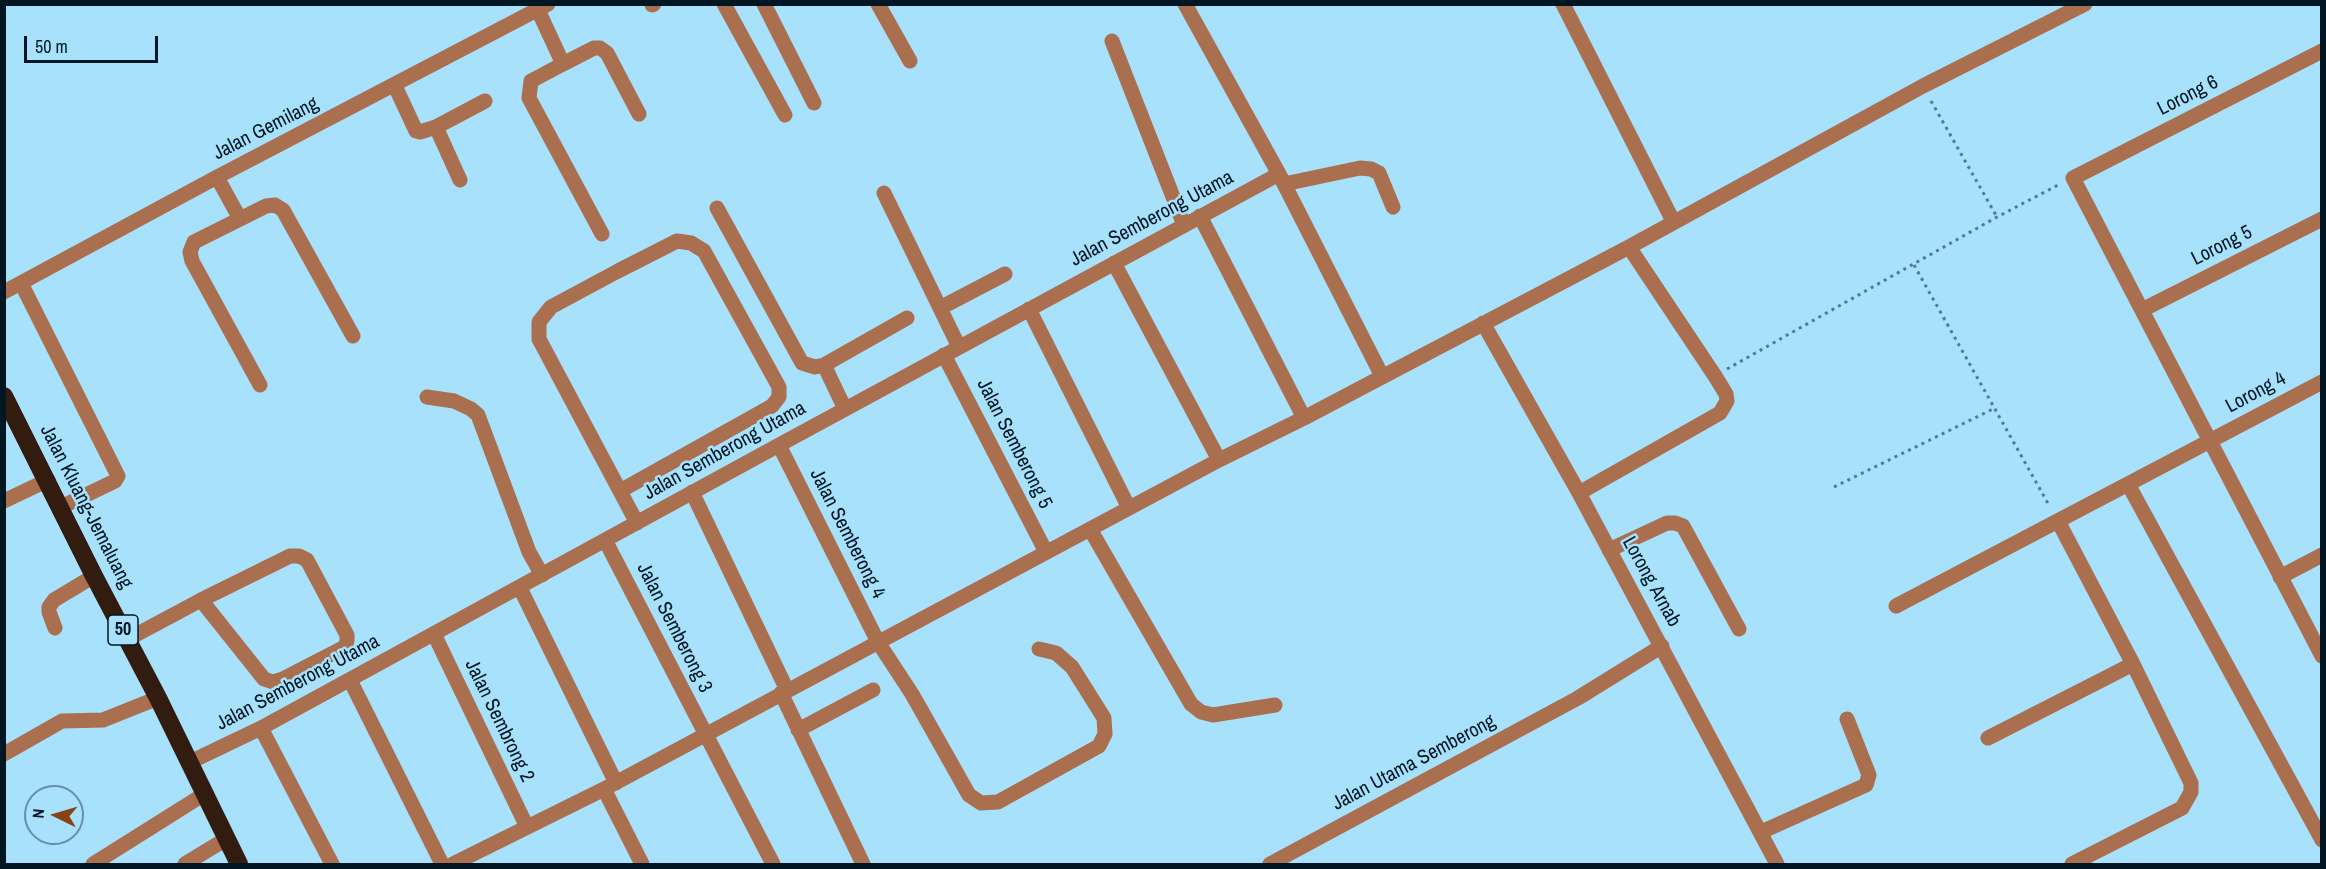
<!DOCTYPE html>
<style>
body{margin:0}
#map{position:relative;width:2326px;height:869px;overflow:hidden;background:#a8e1fc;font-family:"Archivo Narrow",sans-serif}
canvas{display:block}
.frame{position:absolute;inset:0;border:6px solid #001723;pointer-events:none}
.north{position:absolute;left:24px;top:785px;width:60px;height:60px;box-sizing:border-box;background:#a8e1fc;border:2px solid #6590a5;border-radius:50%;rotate:275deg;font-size:16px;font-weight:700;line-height:24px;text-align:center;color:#001723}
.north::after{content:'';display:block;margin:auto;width:21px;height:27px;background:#874316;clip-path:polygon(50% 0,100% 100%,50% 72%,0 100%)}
.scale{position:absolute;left:24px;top:36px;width:134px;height:27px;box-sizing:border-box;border:3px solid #001723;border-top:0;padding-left:8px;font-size:18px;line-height:21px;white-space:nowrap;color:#001723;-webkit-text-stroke:4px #a8e1fc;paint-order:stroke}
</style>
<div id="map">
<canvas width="2326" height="869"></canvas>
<div class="frame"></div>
<div class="north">N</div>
<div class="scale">50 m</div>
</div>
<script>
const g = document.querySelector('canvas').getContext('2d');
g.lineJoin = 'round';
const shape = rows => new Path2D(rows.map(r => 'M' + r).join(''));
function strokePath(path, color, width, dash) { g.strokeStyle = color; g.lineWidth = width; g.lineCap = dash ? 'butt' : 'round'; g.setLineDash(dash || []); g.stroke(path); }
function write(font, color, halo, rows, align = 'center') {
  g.font = font + ' "Archivo Narrow",sans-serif'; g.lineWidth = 5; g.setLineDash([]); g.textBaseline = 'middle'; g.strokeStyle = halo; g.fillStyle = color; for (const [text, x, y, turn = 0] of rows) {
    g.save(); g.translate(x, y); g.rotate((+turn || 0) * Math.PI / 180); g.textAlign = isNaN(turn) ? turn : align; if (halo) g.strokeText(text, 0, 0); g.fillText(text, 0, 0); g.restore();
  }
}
const path = shape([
 [1931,101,1997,217],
 [1914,265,2050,507],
 [1727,369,1997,217,2060,184],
 [1834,487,1995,408]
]);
const minor = shape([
 [724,4,785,115],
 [764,4,814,103],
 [878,4,910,61],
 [1185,4,1279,174,1382,376],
 [1563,4,1673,221],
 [652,5,654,4],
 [538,10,563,64,531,81,529,98,602,234],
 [1112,41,1184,225],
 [2322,51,2073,178,2322,656],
 [563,64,594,48,600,48,607,53,639,114],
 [395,86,416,131,420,132,436,127,485,101],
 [436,127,460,180],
 [217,177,240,219],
 [1284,184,1360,168,1371,169,1379,173,1393,207],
 [884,193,959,347],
 [717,208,802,363,815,367,824,365],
 [1200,216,1304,418],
 [1114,263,1219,460],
 [21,283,118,476,115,481,61,507],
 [4,292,217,177,548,4],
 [940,308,1005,274],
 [1029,309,1129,508],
 [2142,310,2322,219],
 [1483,323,1579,493,1777,864],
 [944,355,1046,552],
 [260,385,192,261,190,252,194,242,266,206,275,205,283,210,353,336],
 [427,397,454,401,471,409,478,415,529,552,542,575],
 [845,409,824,365,907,318],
 [779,445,878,642,912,694,969,795,981,803,998,802,1099,746,1105,734,1104,718,1072,667,1056,653,1039,649],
 [2128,484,2322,840],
 [620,491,772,406,779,397,779,387,704,251,691,243,677,241,618,271,551,307,539,322,539,339,637,523],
 [692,492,787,690],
 [1579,493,1720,413,1727,401,1726,394,1715,376,1629,247],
 [4,501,48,480],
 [2058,521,2133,664,2191,783,2191,792,2182,808,2072,864],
 [1090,529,1191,704,1201,712,1213,715,1275,705],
 [605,540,773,864],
 [1609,550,1667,523,1675,523,1683,526,1739,629],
 [2280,577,2322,555],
 [520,588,616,783],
 [1896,606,2322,382],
 [55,628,49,612,49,607,54,600,94,576],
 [434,634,527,827],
 [128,639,201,600,264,679,273,682,283,679,345,647,347,641,347,635,307,560,299,556,290,556,201,600],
 [350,680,442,864],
 [781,693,863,864],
 [261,728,332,864],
 [798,730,873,690],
 [1988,738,2133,664],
 [4,754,62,721,103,720,158,698],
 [190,762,261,728,779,445,1279,174],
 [604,789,642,864],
 [1761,832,1866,785,1869,775,1847,719],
 [93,864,206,793],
 [185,864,226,839],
 [453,864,604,789,1219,460,1304,418,1629,247,1923,86,2085,4],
 [1270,864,1578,698,1662,646]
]);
const highway = shape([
 [4,396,94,576,158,698,239,864]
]);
const shields = [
 [123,630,30]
];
const shieldNames = [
 ["50",123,630]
];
const streetNames = [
 ["Lorong 6",2188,96,-27],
 ["Jalan Gemilang",266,129,-27],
 ["Jalan Semberong Utama",1152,219,-28],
 ["Lorong 5",2222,246,-27],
 ["Lorong 4",2256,393,-28],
 ["Jalan Semberong 5",1014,444,63],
 ["Jalan Semberong Utama",725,451,-29],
 ["Jalan Kluang-Jemaluang",86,507,63],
 ["Jalan Semberong 4",847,534,63],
 ["Lorong Arnab",1651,582,61],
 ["Jalan Semberong 3",674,628,63],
 ["Jalan Semberong Utama",298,683,-28],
 ["Jalan Sembrong 2",499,721,64],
 ["Jalan Utama Semberong",1414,763,-28]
];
strokePath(path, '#537b8e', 3, [3, 4.5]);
strokePath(minor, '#aa6f4e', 15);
strokePath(highway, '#321c10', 18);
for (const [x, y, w] of shields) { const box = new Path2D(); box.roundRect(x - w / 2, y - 15, w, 30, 4.5); g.fillStyle = '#a8e1fc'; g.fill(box); strokePath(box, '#001723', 1.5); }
write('bold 18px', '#001723', null, shieldNames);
write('20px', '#001723', '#a8e1fc', streetNames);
</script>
